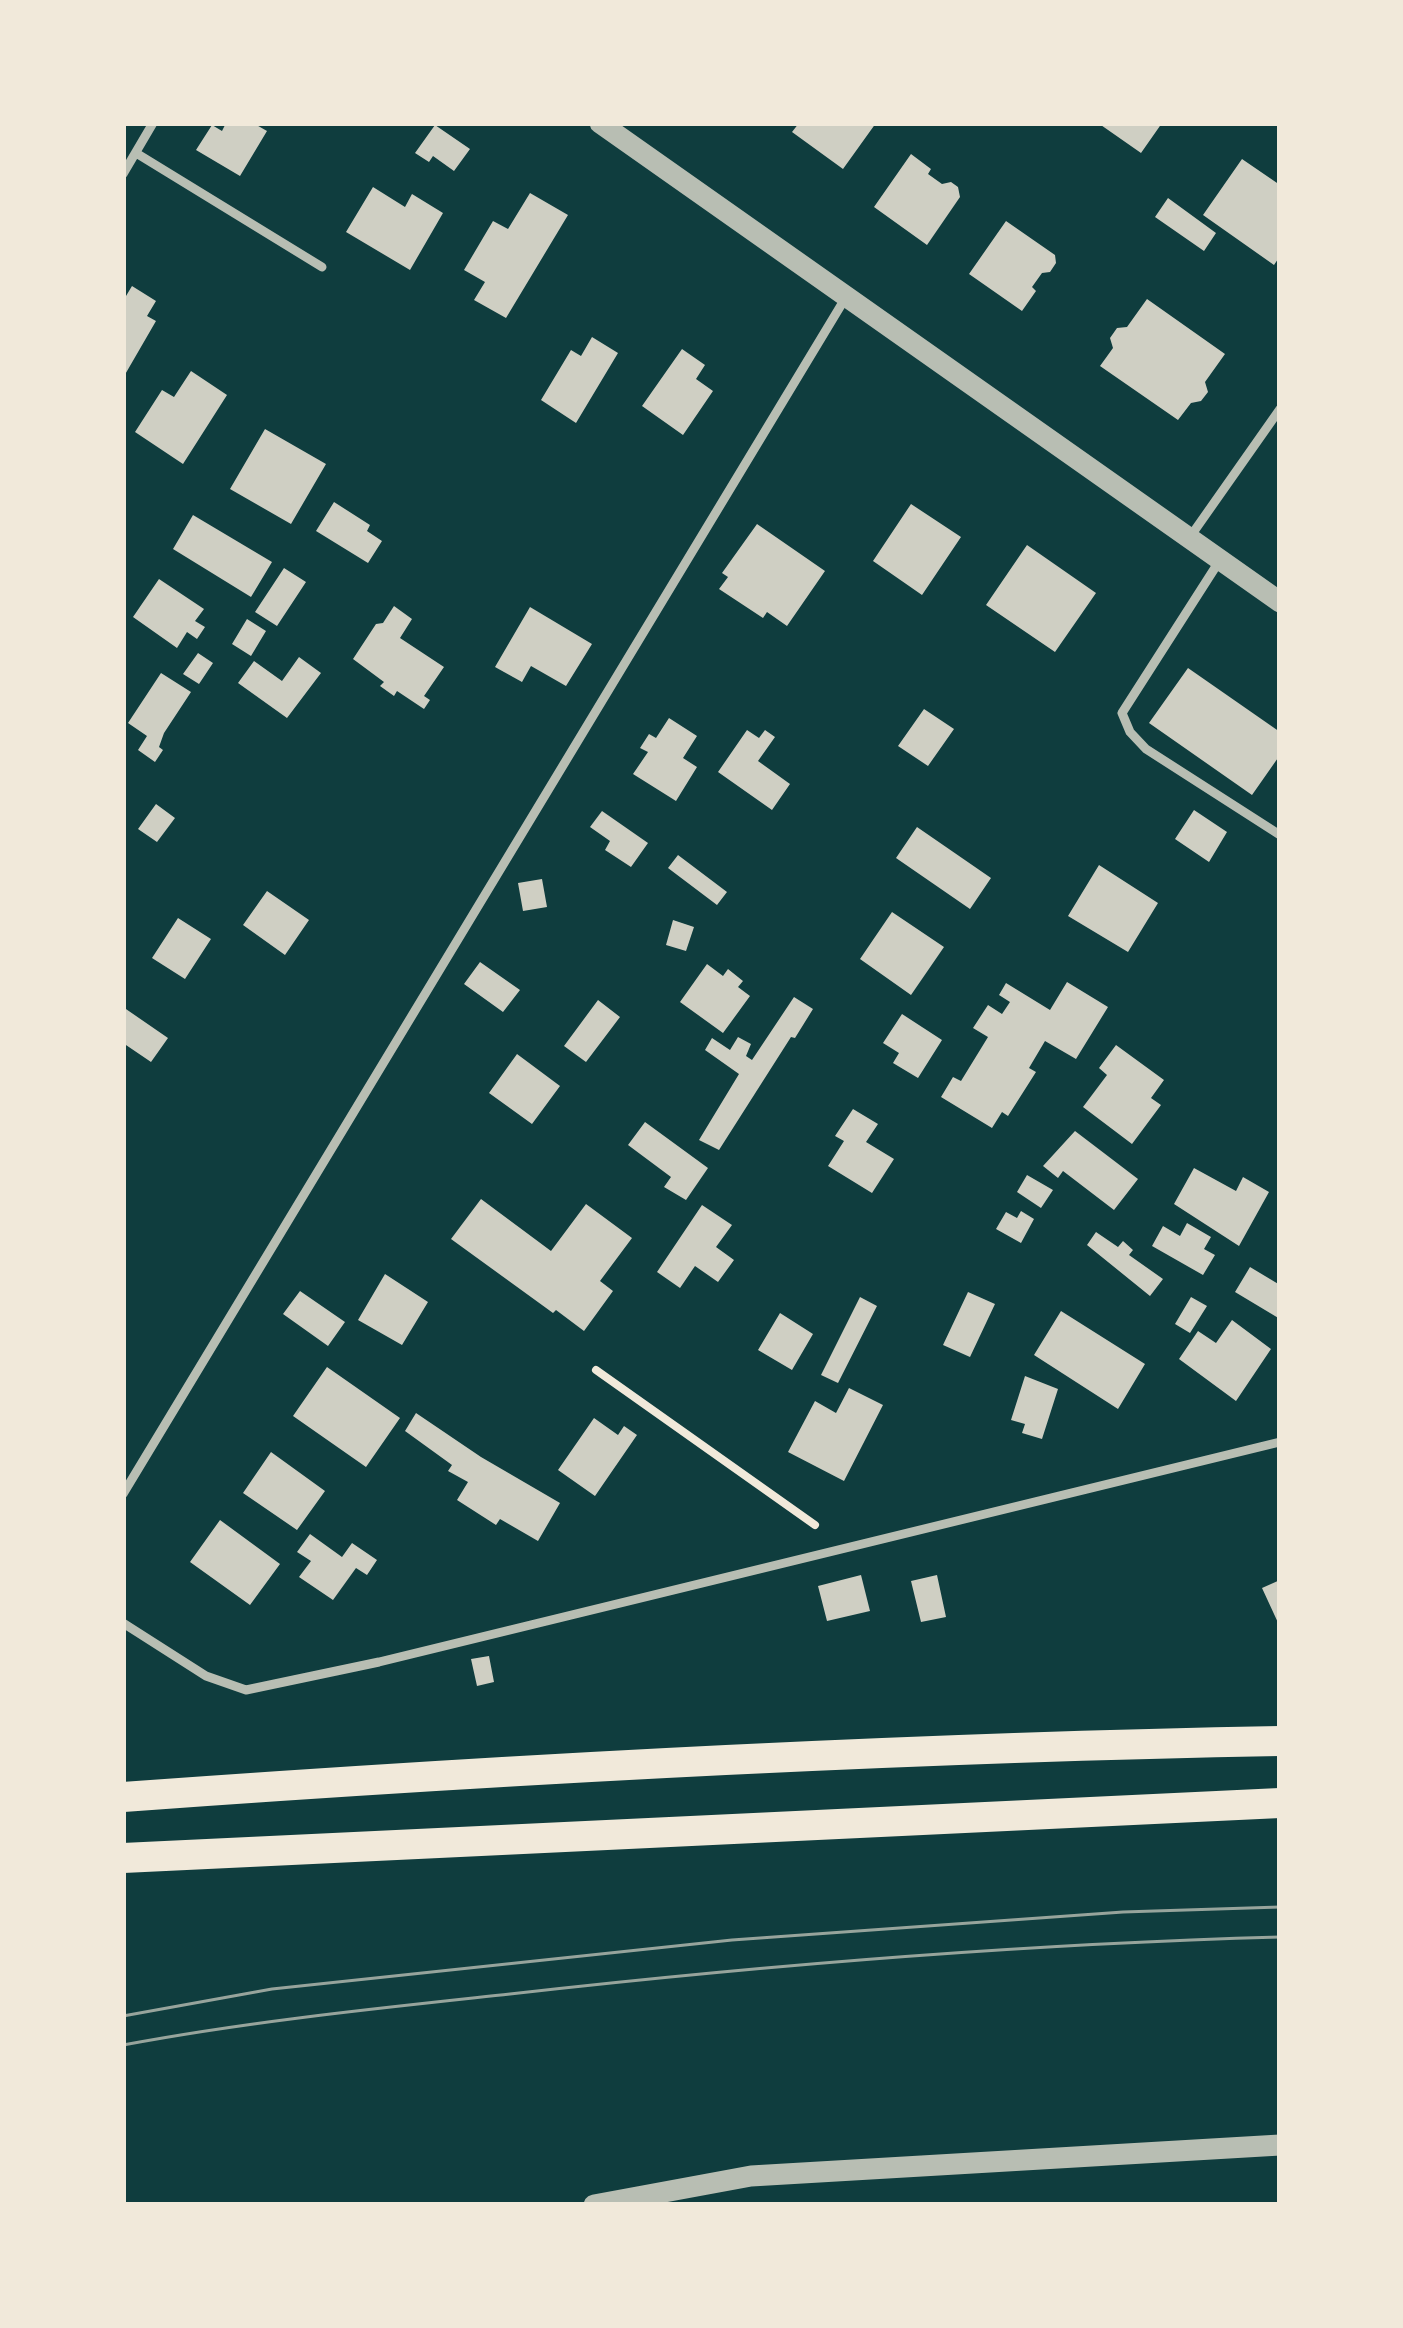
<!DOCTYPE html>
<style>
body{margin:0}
#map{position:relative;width:1403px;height:2328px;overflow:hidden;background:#0f3d3e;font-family:Commissioner,sans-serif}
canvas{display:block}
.frame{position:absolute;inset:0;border:126px solid #f1e9da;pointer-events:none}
</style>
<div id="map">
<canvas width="1403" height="2328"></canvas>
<div class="frame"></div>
</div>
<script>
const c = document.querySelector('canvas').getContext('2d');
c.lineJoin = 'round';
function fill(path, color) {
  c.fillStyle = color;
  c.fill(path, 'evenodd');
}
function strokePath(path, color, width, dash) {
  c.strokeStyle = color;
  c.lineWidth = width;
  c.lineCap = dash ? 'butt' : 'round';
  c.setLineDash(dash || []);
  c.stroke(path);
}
fill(new Path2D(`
 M226,123h27l14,8 -27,45 -44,-26 16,-25 10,6z
 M799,123h77l-33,46 -51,-37z
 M1098,123h64l-21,30z
 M435,125l35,24 -16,22 -21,-15 -4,6 -14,-9z
 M911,154l20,15 -3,5 14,10 9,-2 7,5 2,10 -33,48 -53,-38z
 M1242,159l38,26v71l-6,9 -71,-50z
 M373,187l32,20 7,-13 31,19 -33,57 -64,-38z
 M530,193l38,22 -62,103 -32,-18 11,-18 -21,-12 29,-49 15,8z
 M1168,198l48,35 -12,18 -49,-34z
 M1006,221l49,34 1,8 -6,9 -8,1 -10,14 4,4 -14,20 -53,-37z
 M132,286l24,15 -9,15 9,5 -33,57v-77z
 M1147,299l78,55 -20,28 3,10 -7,9 -10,2 -13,17 -78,-54 13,-18 -3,-10 7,-10 10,-1z
 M592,337l26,16 -42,70 -35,-23 30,-50 10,6z
 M682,349l23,16 -9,14 17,12 -30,44 -41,-29z
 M191,371l36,24 -44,69 -48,-32 27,-42 12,7z
 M265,429l61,35 -35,60 -61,-35z
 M334,502l36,23 -3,6 15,10 -14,22 -52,-32z
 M911,504l50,33 -39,58 -49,-34z
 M193,515l79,47 -21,35 -78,-48z
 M757,524l68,47 -38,55 -20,-14 -4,6 -44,-29 9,-12 -6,-4z
 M1027,545l69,48 -41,59 -69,-47z
 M284,568l22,14 -29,44 -22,-14z
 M159,579l45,30 -9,12 10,6 -8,12 -10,-7 -10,16 -44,-31z
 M394,606l18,13 -12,19 44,29 -20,29 6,4 -6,9 -27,-18 -3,5 -14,-10 4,-4 -31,-23 23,-35 7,-1z
 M530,607l62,37 -26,42 -35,-20 -9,16 -27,-15z
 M247,619l19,12 -15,25 -19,-12z
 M198,653l15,10 -14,21 -16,-10z
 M299,657l22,16 -34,45 -49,-35 16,-22 28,20z
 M1188,668l92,64v23l-28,40 -103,-72z
 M161,673l30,19 -27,41 -5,14 4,3 -8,12 -17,-12 9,-14 -19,-13z
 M924,709l30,20 -26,37 -30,-20z
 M669,718l28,18 -14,22 14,9 -21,34 -43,-27 15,-22 -8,-4 9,-14 7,4z
 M747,730l12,8 6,-8 10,7 -17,24 32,23 -18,26 -54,-38z
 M156,804l19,14 -18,24 -19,-13z
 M1194,810l33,22 -18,30 -34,-23z
 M602,811l46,32 -17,24 -26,-17 5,-9 -20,-14z
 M917,827l74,51 -21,31 -74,-51z
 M678,855l49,37 -10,13 -49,-37z
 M1099,865l59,38 -30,49 -60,-36z
 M542,879l5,28 -24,4 -5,-28z
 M267,891l42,29 -24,35 -42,-30z
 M892,912l52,35 -33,48 -51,-36z
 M178,918l33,21 -26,40 -33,-21z
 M673,920l21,7 -8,24 -20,-6z
 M480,962l40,28 -17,22 -39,-28z
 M707,964l16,12 5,-7 15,12 -5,6 12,9 -27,37 -43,-31z
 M1067,982l41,25 -32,52 -31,-18 -16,27 7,4 -28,44 -6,-4 -10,16 -51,-31 12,-20 8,4 27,-44 -15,-9 15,-23 14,9 8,-12 -11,-7 7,-12 44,27z
 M794,997l19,12 -18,29 -4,-1 -72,113 -20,-10 40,-66 -34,-24 7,-12 18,12 8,-13 13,7 -5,12 6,4z
 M598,1000l22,17 -34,45 -22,-16z
 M123,1007l45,31 -17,24 -28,-19z
 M902,1014l40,26 -24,38 -25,-15 6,-10 -16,-10z
 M1116,1045l48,35 -13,18 10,7 -29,39 -49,-37 24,-32 -8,-7z
 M517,1054l43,32 -28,38 -43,-31z
 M853,1109l25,15 -12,18 28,17 -22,34 -44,-27 16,-25 -9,-5z
 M645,1122l63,46 -22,32 -22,-13 7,-10 -43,-32z
 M1075,1131l63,48 -24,31 -51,-39 -5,7 -15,-12z
 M1194,1168l42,23 7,-14 26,15 -30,54 -65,-42z
 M1027,1175l26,15 -12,18 -24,-16z
 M481,1199l70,52 35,-47 46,34 -32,43 13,10 -29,40 -28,-21 -3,3 -102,-74z
 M702,1205l30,20 -16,22 18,13 -16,22 -23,-16 -15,22 -23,-16z
 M1021,1211l13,8 -13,24 -25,-14 10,-17 11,6z
 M1187,1223l24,14 -7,12 11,6 -12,20 -51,-29 11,-20 17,10z
 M1096,1232l22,15 5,-6 10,9 -4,5 34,24 -13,17 -63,-51z
 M1250,1267l30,18v34l-45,-27z
 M385,1274l43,28 -26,43 -44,-25z
 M300,1291l45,31 -17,24 -45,-32z
 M968,1292l27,12 -25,53 -27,-12z
 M860,1297l17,9 -39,77 -17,-8z
 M1191,1297l16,9 -17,27 -15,-9z
 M1061,1311l84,53 -27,45 -84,-54z
 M780,1313l33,21 -21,36 -34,-20z
 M1232,1320l39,29 -35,52 -57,-42 19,-28 18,12z
 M327,1367l73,51 -34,49 -73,-51z
 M1025,1376l33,13 -16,50 -20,-6 3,-9 -14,-4z
 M849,1388l34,17 -39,76 -56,-29 27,-51 21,12z
 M416,1413l65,44 79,46 -22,38 -38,-22 -4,6 -39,-25 11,-18 -20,-11 4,-6 -47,-34z
 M594,1418l24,17 6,-9 13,9 -42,61 -37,-26z
 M271,1452l54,39 -28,39 -54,-37z
 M220,1520l60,44 -30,41 -60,-43z
 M310,1534l32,23 10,-14 25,17 -10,15 -11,-7 -23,32 -34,-23 12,-16 -14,-9z
 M861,1575l9,36 -43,10 -9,-35z
 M937,1575l9,42 -25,5 -10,-41z
 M1280,1580v47l-18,-39z
 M489,1656l5,26 -17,4 -6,-27z`), '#cfcfc3');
strokePath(new Path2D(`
 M596,1370l219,155`), '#f1e9da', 8);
strokePath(new Path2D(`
 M136,153l186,114
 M123,174l30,-51
 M1190,537l90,-128
 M1220,560l-98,153 8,19 16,17 134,86
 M123,1494l723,-1197
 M123,1623l83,53 40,14 133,-28 901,-220`), '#b8beb3', 9);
strokePath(new Path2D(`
 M600,123l680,479
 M594,2205l157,-29 529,-31`), '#b8beb3', 21);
strokePath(new Path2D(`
 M123,1797c385,-28 771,-49 1157,-56
 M123,1858l1157,-55`), '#f1e9da', 30);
strokePath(new Path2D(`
 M123,2016l149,-27 460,-49 391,-28 157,-5
 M123,2045c128,-24 258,-37 387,-51 256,-29 513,-50 770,-57`), '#97a49c', 3);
</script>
